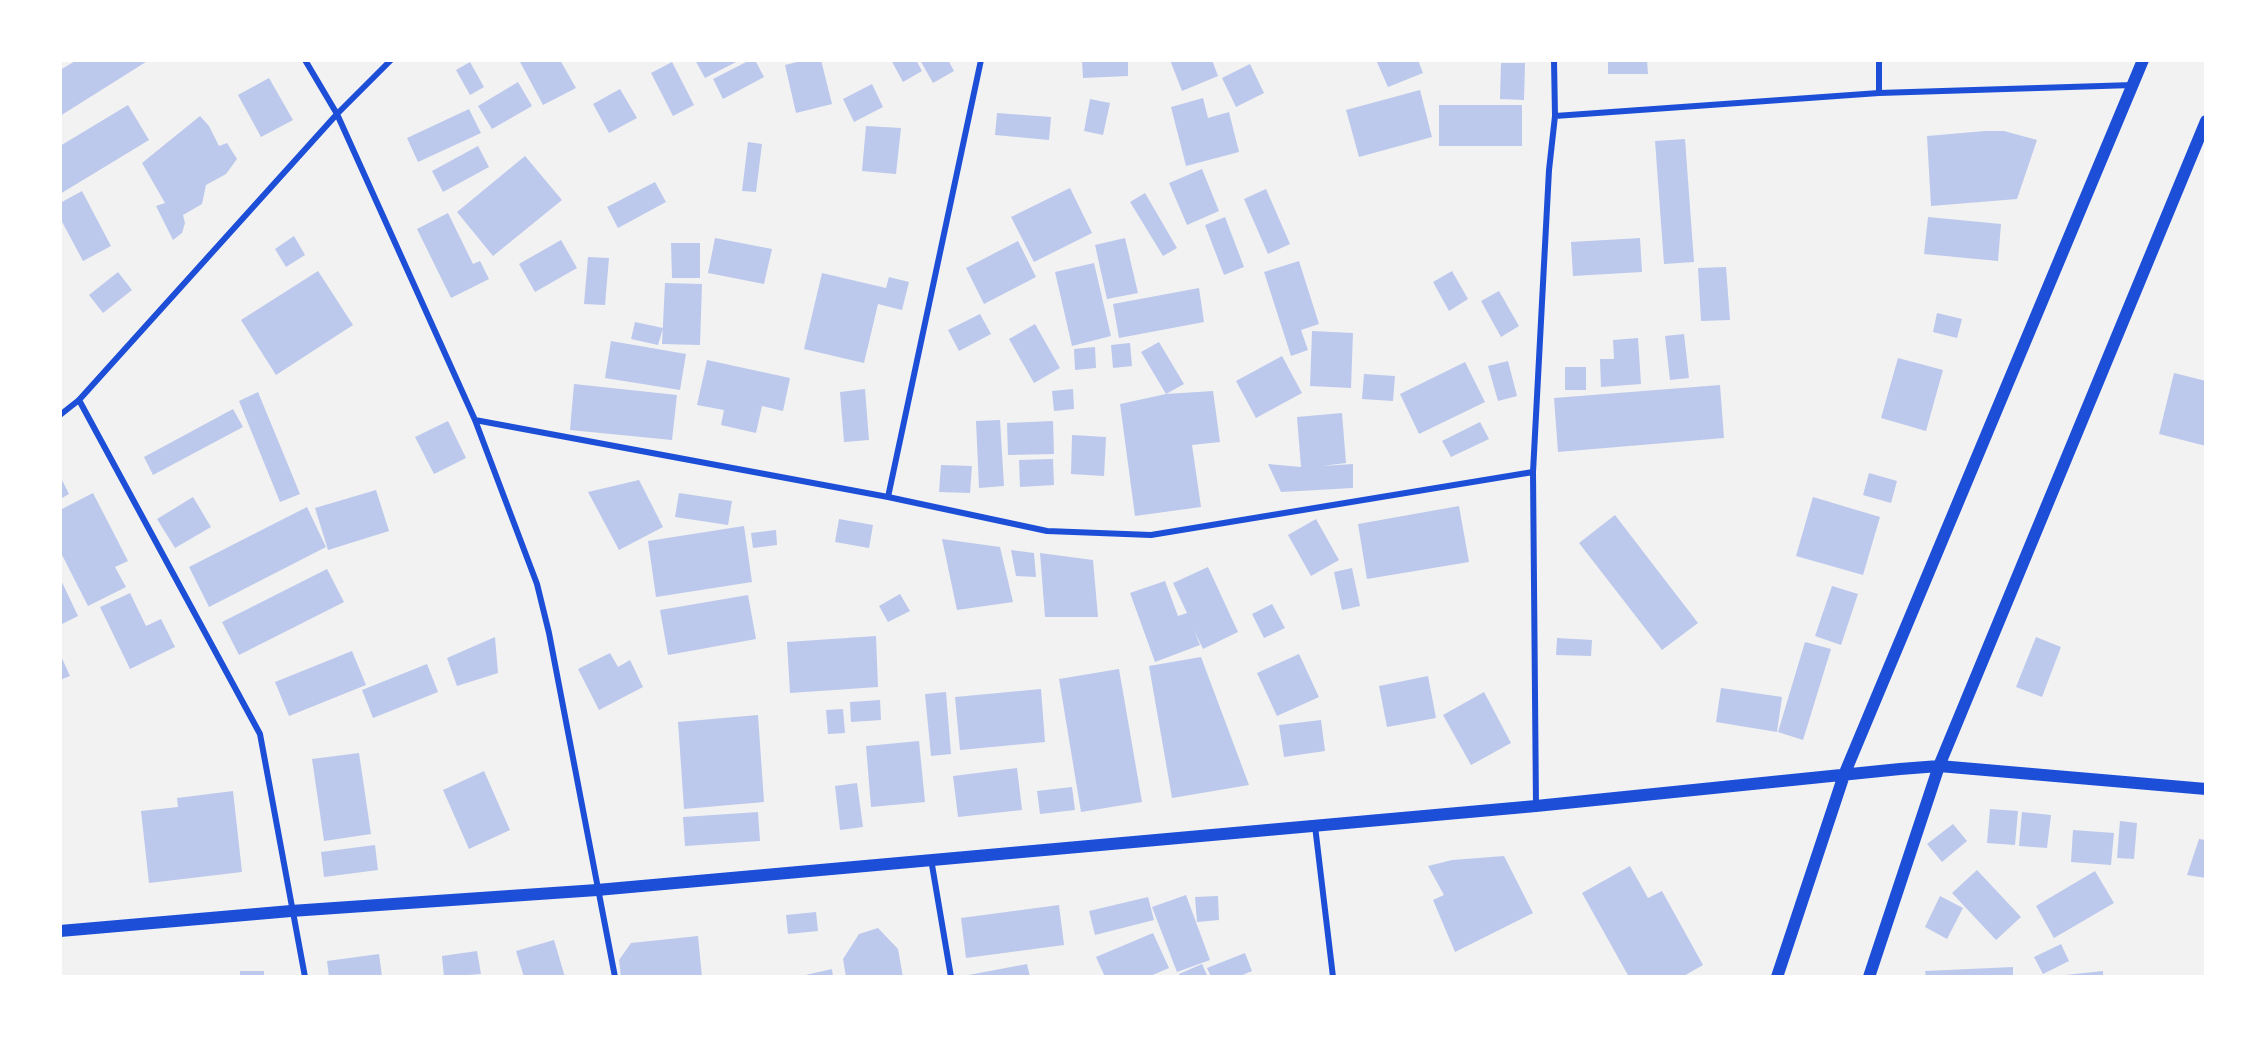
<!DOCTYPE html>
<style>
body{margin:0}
#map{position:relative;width:2266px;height:1037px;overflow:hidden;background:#f2f2f2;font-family:"PT Sans",sans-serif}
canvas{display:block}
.frame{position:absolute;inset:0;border:62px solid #fff;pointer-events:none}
</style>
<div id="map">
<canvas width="2266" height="1037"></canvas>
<div class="frame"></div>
</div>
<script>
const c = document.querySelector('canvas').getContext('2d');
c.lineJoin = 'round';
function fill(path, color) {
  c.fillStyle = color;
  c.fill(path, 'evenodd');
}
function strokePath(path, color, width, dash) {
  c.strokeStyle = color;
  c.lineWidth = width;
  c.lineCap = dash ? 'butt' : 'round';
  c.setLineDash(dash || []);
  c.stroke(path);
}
fill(new Path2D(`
 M77,60h72l-89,56v-46z
 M519,60h41l16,28 -33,17z
 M695,60h45l-35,18z
 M750,60h5l9,17 -41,22 -10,-20z
 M805,60h16l11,44 -36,9 -11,-48z
 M891,60h25l6,11 -19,11z
 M920,60h28l6,11 -21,12z
 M1128,60v16l-45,2 -1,-17z
 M1170,60h42l6,16 -36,15z
 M1376,60h42l5,13 -35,14z
 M1608,60h39l1,14h-40z
 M470,62l14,25 -14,8 -14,-25z
 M672,62l22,43 -21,11 -22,-43z
 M1501,63h24l-1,37 -24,-1z
 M1250,64l14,29 -28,14 -14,-29z
 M269,78l24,42 -32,17 -23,-42z
 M518,82l14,24 -40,23 -14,-23z
 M872,84l11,23 -29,15 -11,-23z
 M620,89l17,29 -28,15 -16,-29z
 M1420,90l12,47 -73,20 -13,-47z
 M1203,98l5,20 21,-6 10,40 -53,14 -15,-59z
 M1090,99l20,4 -7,32 -19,-4z
 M128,105l21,35 -89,54v-48z
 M1439,105h83v41h-83z
 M469,109l12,24 -63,29 -11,-24z
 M997,113l54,4 -2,23 -54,-5z
 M200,116l9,10 10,20 8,-3 10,16 -11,15 -20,11 -4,19 -19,11 2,8 -3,10 -9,7 -17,-34 9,-3 -23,-40z
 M866,126l35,2 -5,46 -34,-3z
 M1985,131h19l33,9 -20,59 -86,7 -4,-70z
 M1685,139l9,123 -30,2 -9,-123z
 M748,142l14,2 -6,48 -14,-1z
 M478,146l11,21 -46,25 -11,-21z
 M525,156l37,44 -69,56 -36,-44z
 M1202,169l17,42 -32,14 -18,-42z
 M655,182l11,20 -48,26 -11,-21z
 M1070,188l22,45 -58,29 -23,-45z
 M1266,189l24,55 -22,10 -24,-55z
 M82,191l29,55 -28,15 -23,-43v-15z
 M1145,193l32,55 -14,8 -33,-54z
 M448,213l25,51 7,-3 9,18 -38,19 -34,-69z
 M1225,217l19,50 -20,8 -19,-50z
 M1928,217l73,7 -3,37 -74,-7z
 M294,236l11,19 -19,12 -11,-18z
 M715,238l57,11 -8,35 -56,-11z
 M1125,238l13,55 -31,6 -12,-54z
 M1640,238l2,34 -69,4 -2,-34z
 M561,240l16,28 -42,24 -16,-28z
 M1018,241l18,36 -52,27 -18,-36z
 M671,243h29v35h-28z
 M588,257l21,1 -4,47 -21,-1z
 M1299,261l20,63 -18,6 7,20 -17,6 -27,-84z
 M1094,263l17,73 -39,10 -17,-74z
 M1726,267l4,53 -29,1 -3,-53z
 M318,271l35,54 -77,50 -35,-55z
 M1452,271l16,28 -19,12 -16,-29z
 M118,272l14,18 -29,23 -14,-18z
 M822,273l64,15 3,-11 20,5 -7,28 -24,-6 -14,59 -60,-14z
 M665,283l37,1 -2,61 -38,-1z
 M1199,288l5,34 -85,16 -6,-34z
 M1499,291l20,35 -18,11 -20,-36z
 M1937,313l25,6 -5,19 -24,-6z
 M980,314l11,20 -32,17 -11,-21z
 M635,322l28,6 -5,17 -27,-6z
 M1035,324l25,44 -26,15 -25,-44z
 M1312,331l41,2 -2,55 -41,-2z
 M1684,334l5,44 -19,2 -5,-44z
 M1638,338l3,46 -40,3 -1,-28h14l-1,-19z
 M611,341l75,13 -6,36 -75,-12z
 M1159,342l25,42 -18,10 -25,-42z
 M1130,343l2,23 -19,2 -2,-23z
 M1095,347l1,21 -21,2 -1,-21z
 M1282,356l20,37 -46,25 -20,-37z
 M1898,358l45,12 -17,61 -45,-13z
 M707,360l83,18 -7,33 -21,-5 -6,27 -35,-8 3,-15 -27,-5z
 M1508,361l9,35 -19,5 -10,-35z
 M1465,362l20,40 -66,32 -19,-40z
 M1565,367h21v23h-21z
 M2174,373l32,8v65l-47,-12z
 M1364,374l31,2 -2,25 -31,-2z
 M574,384l103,11 -5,45 -102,-10z
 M1720,385l4,53 -166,14 -4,-54z
 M865,389l4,51 -25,2 -4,-50z
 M1073,389l1,20 -20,2 -2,-20z
 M1213,391l7,51 -28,3 9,62 -66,9 -15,-112 46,-10z
 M258,392l42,102 -20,8 -41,-101z
 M233,409l10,18 -90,48 -9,-18z
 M1342,413l4,50 -24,3 31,-2v24l-72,4 -13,-28 33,3 -4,-50z
 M1000,420l4,66 -25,2 -3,-67z
 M448,421l18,37 -32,16 -19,-37z
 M1053,421l1,33 -46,1 -1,-32z
 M1480,422l9,17 -38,18 -9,-16z
 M1072,435l34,2 -2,39 -33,-2z
 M1053,459l1,26 -34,2 -1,-27z
 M941,465l31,1 -2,27 -31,-1z
 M1869,473l28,8 -6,22 -28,-8z
 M60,476l9,18 -9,5z
 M639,480l24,47 -44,23 -31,-58z
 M376,490l13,41 -61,19 -13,-42z
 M93,493l35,68 -13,6 11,20 -38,19 -28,-55v-41z
 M679,493l53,8 -4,24 -53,-8z
 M193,497l18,30 -36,21 -18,-29z
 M1813,497l67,20 -17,58 -67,-19z
 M1459,506l10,56 -102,17 -9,-55z
 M307,507l19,40 -117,60 -20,-40z
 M1615,515l83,108 -36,27 -83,-107z
 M839,519l34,6 -4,23 -34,-6z
 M1316,519l23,41 -28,16 -23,-41z
 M744,526l8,56 -96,15 -8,-56z
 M776,530l1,15 -24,3 -2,-15z
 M942,539l58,8 13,55 -56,8z
 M1011,550l23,3 2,24 -20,-1z
 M1040,553l53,7 5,57h-53z
 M1208,567l30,65 -35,17 -9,-19 6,15 -45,17 -25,-69 35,-12 13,35 9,-3 -14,-30z
 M1352,568l8,38 -18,4 -8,-38z
 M327,569l17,33 -105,53 -17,-33z
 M60,578l18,38 -18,9z
 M1832,586l26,8 -17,51 -26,-9z
 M130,593l16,33 15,-7 14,28 -45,22 -30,-62z
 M900,594l10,17 -22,11 -9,-16z
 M748,595l8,44 -88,16 -8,-45z
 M1272,604l13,24 -21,10 -12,-24z
 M876,636l2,51 -88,6 -3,-51z
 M495,637l3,36 -41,13 -10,-28z
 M2036,637l25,10 -19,50 -26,-10z
 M1557,638l35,2 -1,16 -35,-1z
 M1805,642l26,7 -28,91 -25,-8z
 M352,651l14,34 -77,31 -14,-34z
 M610,653l8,14 12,-7 13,27 -44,23 -21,-41z
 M60,654l10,22 -10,4z
 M1299,654l20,43 -42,19 -20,-43z
 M1201,657l48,128 -77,13 -23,-132z
 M427,664l11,28 -65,26 -11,-28z
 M1119,669l23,133 -61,10 -22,-133z
 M1428,676l8,42 -49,9 -8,-41z
 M1721,688l61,9 -5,35 -61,-10z
 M1041,689l4,53 -85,8 -5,-53z
 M946,692l5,62 -20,2 -6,-62z
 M1484,692l27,51 -40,22 -28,-50z
 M880,700l1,20 -30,2 -1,-20z
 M843,709l2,24 -17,1 -2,-24z
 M758,715l6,87 -80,7 -6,-87z
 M1321,720l4,31 -41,6 -5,-32z
 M919,741l6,61 -54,5 -5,-61z
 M359,753l12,81 -47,7 -12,-82z
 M1017,768l5,42 -64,7 -5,-41z
 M484,771l26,59 -41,19 -26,-59z
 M857,783l6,44 -23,3 -5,-44z
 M1072,787l3,23 -35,4 -3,-23z
 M233,791l9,81 -93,11 -8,-72 37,-4 -1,-9z
 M1990,809l28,2 -3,34 -28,-2z
 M758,812l2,29 -75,5 -2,-29z
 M2022,812l29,3 -4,33 -28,-2z
 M2120,821l17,2 -3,36 -17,-1z
 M1953,824l14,17 -25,21 -15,-18z
 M2073,830l41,3 -3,32 -40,-3z
 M2199,839l7,1v38l-19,-3z
 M375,845l3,25 -54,7 -3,-25z
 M1504,856l29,57 -78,39 -22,-52 11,-5 -16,-29 24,-6z
 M1630,866l18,32 14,-7 41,74 -21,12h-53l-47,-84z
 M1977,870l44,47 -25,23 -44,-47z
 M2095,871l19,32 -60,35 -18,-32z
 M1186,895l24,65 -33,12 -25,-65z
 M1218,896l1,24 -22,2 -2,-25z
 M1940,896l23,12 -16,31 -22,-12z
 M1148,897l6,23 -59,15 -6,-24z
 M1059,905l5,40 -98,13 -5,-40z
 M816,912l2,19 -30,3 -2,-19z
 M878,928l20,21 5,28h-57l-3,-18 16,-25z
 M1153,933l16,35 -21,9h-43l-9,-20z
 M698,936l4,41h-81l-2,-17 12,-17z
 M554,940l11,37h-41l-8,-26z
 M2061,944l8,17 -26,13 -9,-17z
 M477,951l4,23 -37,3 -2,-21z
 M1245,953l7,18 -14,6h-27l-4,-9z
 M379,954l3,22 -53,1 -2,-16z
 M1027,964l3,13h-66l-1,-1z
 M1202,964l6,13h-28l-1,-3z
 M2013,967v10h-87l-1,-6z
 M832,969l1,8h-32v-1z
 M240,971h24v6h-24z
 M2103,971v6h-37l-1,-2z`), '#bdc9ec');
strokePath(new Path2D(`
 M305,60l32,54 138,306 62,164 12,49 66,344
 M1879,93v-33
 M1555,116l324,-23 254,-8
 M79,400l181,334 45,243
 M60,415l19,-15 258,-286 54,-54
 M475,420l413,77 159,34 104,4 382,-63
 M888,497l93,-437
 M1536,806l-3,-334 16,-302 6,-54 -1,-56
 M1315,826l18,151
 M931,859l20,118`), '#1d4ed8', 6);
strokePath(new Path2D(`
 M60,931l231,-20 306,-21 939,-84 364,-37 39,-3 267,23
 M1777,977l67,-202 299,-715
 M1869,977l70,-211 267,-645`), '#1d4ed8', 12);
</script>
